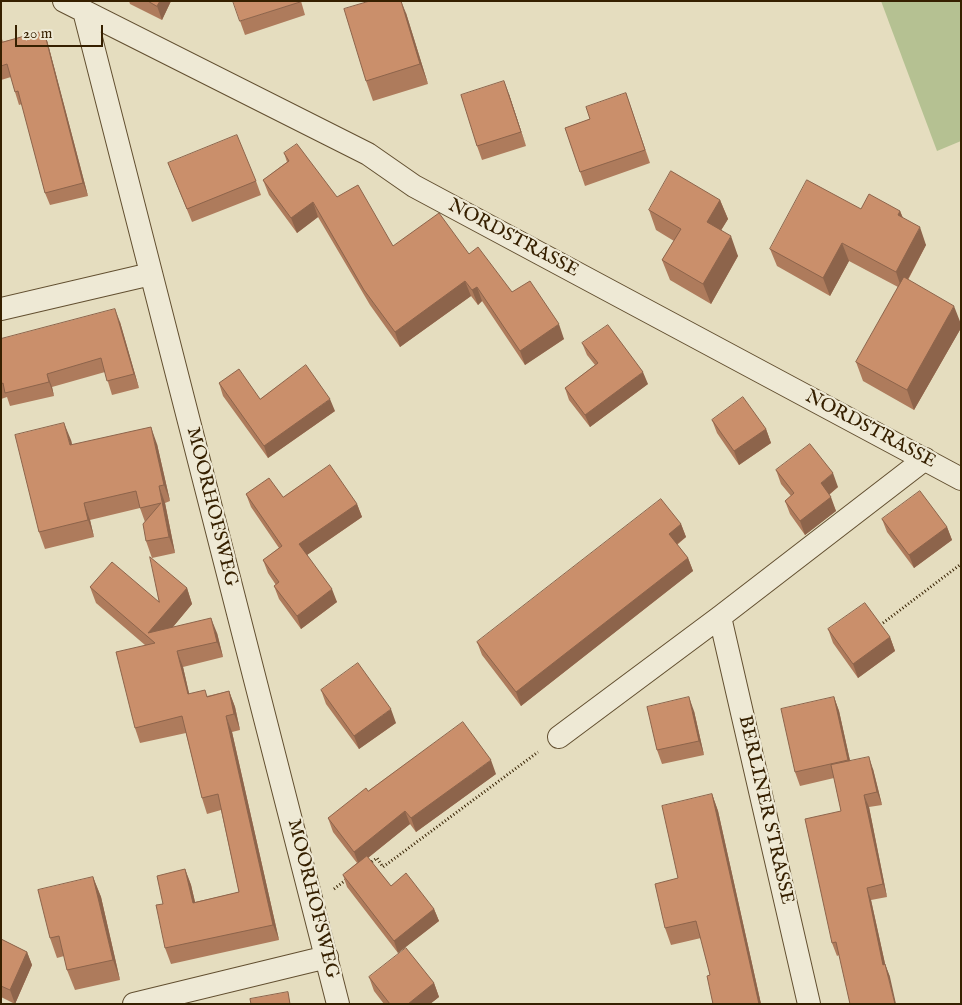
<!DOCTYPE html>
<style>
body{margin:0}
#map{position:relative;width:962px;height:1005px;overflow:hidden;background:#e5ddbf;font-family:"IM FELL English",serif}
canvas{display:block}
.frame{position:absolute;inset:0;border:2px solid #362000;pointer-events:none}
.scale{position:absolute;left:15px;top:25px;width:88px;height:22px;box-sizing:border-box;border:2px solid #362000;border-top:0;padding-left:6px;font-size:15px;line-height:18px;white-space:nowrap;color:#362000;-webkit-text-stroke:4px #eee9d5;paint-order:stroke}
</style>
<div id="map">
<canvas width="962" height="1005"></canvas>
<div class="frame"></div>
<div class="scale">20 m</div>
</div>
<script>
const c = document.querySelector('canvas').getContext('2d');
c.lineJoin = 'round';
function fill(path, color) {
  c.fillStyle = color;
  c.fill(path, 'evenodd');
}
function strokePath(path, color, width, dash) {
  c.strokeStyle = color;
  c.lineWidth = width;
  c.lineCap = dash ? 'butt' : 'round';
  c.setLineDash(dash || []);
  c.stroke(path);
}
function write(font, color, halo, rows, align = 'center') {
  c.font = font + ' "IM FELL English",serif';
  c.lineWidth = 4.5;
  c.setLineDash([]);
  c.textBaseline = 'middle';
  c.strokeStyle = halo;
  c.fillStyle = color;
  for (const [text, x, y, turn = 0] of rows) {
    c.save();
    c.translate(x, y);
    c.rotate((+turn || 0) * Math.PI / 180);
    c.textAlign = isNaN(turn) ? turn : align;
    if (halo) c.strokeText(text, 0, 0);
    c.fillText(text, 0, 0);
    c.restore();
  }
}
fill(new Path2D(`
 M881,1h80v140l-24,10z`), '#b5c192');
const street = new Path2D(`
 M64,1l304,153 46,32 547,293
 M84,11l254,993
 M1,309l150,-35
 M720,617l89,387
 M559,737l161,-120 205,-158
 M134,1004l193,-47`);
strokePath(street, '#624f30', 24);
strokePath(new Path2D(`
 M883,623l78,-59
 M369,864l8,-6 6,9 155,-115
 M334,889l13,-10`), '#362000', 3, [1, 2.5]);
strokePath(street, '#eee9d5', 22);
fill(new Path2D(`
 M129,1h42l-9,19 -32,-16z
 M301,1l4,14 -60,20 -5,-14z
 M406,13l22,71 -55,17 -7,-20z
 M44,31l4,13 40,152 -38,9 -5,-12 -23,-89 -3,1 -4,-13 -4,-15 -10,3v-44l2,6z
 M626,93l24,70 -65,23 -20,-58 25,-9z
 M509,94l17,52 -44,14 -5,-14z
 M284,153l109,93 76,8 95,85 -39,26 -43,-64 -4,4 -7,-9 -71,51 -30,-42 -52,-88 -21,16 -28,-38 -6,-15 24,-18z
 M168,163l88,18 5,14 -69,27z
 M720,200l8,19 -7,11 17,26 -27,48 -41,-24 -8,-20 12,-19 -18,-11 -7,-20z
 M861,209l39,2 3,7 23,27 -18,35 53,44v4l-47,82 -51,-29 -7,-19 42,-75 -49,-26 -19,35 -53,-30 -7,-17z
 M120,322l19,66 -27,7 -7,-23 -53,15 2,9 -44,10 -3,-9 -6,2v-60z
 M582,343l66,41 -58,43 -21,-27 -4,-12 30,-23 -8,-10z
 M219,383l41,16 75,12 -67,47 -45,-62z
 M712,420l54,9 5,14 -32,22 -22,-32z
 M71,440l1,5 85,-1 13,57 -5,2 10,50 -23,5 -6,-17 -1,-19 -5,-14 -50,12 4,17 -49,12 -6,-17z
 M776,470l62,17 -9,8 7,16 -31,24 -15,-21 -5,-13 6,-5 -10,-12z
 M246,494l111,10 5,13 -55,38 30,47 -36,27 -22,-30 -5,-13 2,-1 -8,-12 -5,-13 16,-12 -28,-41z
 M882,519l65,8 5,13 -38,28 -27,-36z
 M681,524l5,13 -9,8 11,13 5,13 -172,135 -39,-51 -5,-13z
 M90,587l69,15 28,-14 5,16 -19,23 44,6 6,24 -40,10 6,27 18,2 22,-5 6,16 5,23 -8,2 47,208 -108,24 -6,-16 -2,-44 22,-35 6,16 4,17 44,-10 -18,-82 -14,4 -5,-16 -16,-65 -46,10 -5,-15 10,-83 -49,-42z
 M828,629l62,8 5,14 -37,27 -25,-35z
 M321,690l75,33 -37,26 -33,-45z
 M834,697l5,14 11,50 23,8 9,36 -13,2 18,90 -16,3 14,64 5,13 -51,-22 -2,1 -5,-13 9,-132 -7,-33 -34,8 -5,-14z
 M694,711l10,44 -42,9 -5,-14z
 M496,774l-80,58 -6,-8 -42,34 23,28 43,23 5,12 -41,32 -51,-66 -4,-12 14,-12 -24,-31 -5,-14 40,-27z
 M712,794l6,17 43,193h-48l-3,-29 -9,-37 -30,7 -6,-17 13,-50z
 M93,877l8,20 19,83 -45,10 -8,-20 -3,-14 -7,2 -7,-20z
 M1,939l26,13 5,13 -17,39 -14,-7z
 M369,977l65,6 5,14 -9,7h-46l-10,-13z`), '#ae7b5c');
fill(new Path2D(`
 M160,1h11l-9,19 -5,-14z
 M401,1l5,12 22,71 -8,-20z
 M44,31l4,13 40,152 -5,-13z
 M504,81l5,13 17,52 -5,-14z
 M720,200l8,19 -14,23 -7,-20z
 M313,202l5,15 -21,16 -6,-15z
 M900,211l7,17 -9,-13z
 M920,227l6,18 -24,45 -6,-18z
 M731,236l7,20 -27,48 -8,-20z
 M842,243l7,18 -19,35 -7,-18z
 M465,281l6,15 -71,51 -5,-15z
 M477,287l5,14 -4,4 -6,-15z
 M954,306l7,18v4l-47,82 -7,-20z
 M115,309l5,13 19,66 -5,-14z
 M559,324l5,15 -39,26 -5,-14z
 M643,372l5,12 -58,43 -5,-12z
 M47,374l5,13 2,9 -5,-14z
 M330,399l5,12 -67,47 -4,-12z
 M64,423l7,17 5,22 -6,-17z
 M151,427l6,17 13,57 -6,-16z
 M766,429l5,14 -32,22 -5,-14z
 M833,473l5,14 -12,10 -5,-14z
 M159,486l6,17 10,50 -6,-16z
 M831,497l5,14 -31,24 -5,-14z
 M84,503l6,17 4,17 -6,-17z
 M357,504l5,13 -58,40 -5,-13z
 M681,524l5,13 -13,10 -4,-13z
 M947,527l5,13 -38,28 -5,-13z
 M688,558l5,13 -172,135 -5,-14z
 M187,588l5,16 -35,42 -2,-3 -7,-10z
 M332,589l5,13 -36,27 -4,-13z
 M211,618l6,15 6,24 -6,-15z
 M890,637l5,14 -37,27 -5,-14z
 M177,651l6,16 10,43 -5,-16z
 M229,691l6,16 5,23 -6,-16z
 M689,697l5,14 10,44 -5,-14z
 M834,697l5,14 14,63 -5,-14z
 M391,709l5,14 -37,26 -5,-13z
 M226,716l6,16 47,208 -6,-15z
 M869,757l4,12 9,36 -5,-13z
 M491,760l5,14 -80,58 -5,-14z
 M712,794l6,17 43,193h-2z
 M864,795l5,12 18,90 -4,-13z
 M405,811l5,13 -51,41 -5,-13z
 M185,869l6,16 8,34 -6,-16z
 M93,877l8,20 19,83 -7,-20z
 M867,888l4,12 17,77 -5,-12z
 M434,909l5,12 -41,32 -4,-12z
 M27,952l5,13 -17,39 -5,-14z
 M885,964l5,13 6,27h-1z
 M434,983l5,14 -9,7h-22z`), '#8d644b');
const building = new Path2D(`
 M148,1h12l-3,5z
 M233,1h67v1l-60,19z
 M370,1h31l19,63 -54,17 -22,-72z
 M44,31l39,152 -38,10 -27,-102 -3,1 -8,-28 -6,2v-25l1,1z
 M504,81l17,51 -44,14 -16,-51z
 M626,93l19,57 -65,22 -15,-44 25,-9 -4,-12z
 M237,135l19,46 -69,28 -19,-46z
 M297,144l40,53 21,-12 35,61 46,-33 30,41 9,-7 34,45 18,-11 29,43 -39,27 -43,-64 -5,3 -7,-9 -70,51 -31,-42 -51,-88 -22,16 -28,-38 26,-19 -5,-8z
 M671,171l49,29 -13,22 24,14 -28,48 -41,-24 19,-31 -32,-19z
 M807,180l54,29 8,-15 31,17 -2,4 22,12 -24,45 -54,-29 -19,35 -53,-29z
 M904,277l50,29 -47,84 -51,-28z
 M115,309l19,65 -27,7 -6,-23 -54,16 2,8 -44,11 -2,-10 -2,1v-45z
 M608,325l35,47 -58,43 -20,-27 33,-25 -16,-20z
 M306,365l24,34 -66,47 -45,-63 20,-14 21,30z
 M743,397l23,32 -32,22 -22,-31z
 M64,423l6,22 81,-18 13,58 -5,1 10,51 -23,4 -3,-17 18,-21 -21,5 -4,-17 -52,12 4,17 -49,12 -24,-97z
 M810,444l23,29 -12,10 10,14 -31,24 -15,-20 9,-8 -18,-23z
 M330,465l27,39 -58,40 33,45 -35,27 -23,-30 5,-4 -16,-22 19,-14 -36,-52 23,-16 14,19z
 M920,491l27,36 -38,28 -27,-36z
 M661,499l20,25 -12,10 19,24 -172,134 -39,-50z
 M150,557l37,31 -39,45 63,-15 6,24 -40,9 11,43 17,-4 2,7 22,-6 5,23 -8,2 47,209 -108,23 -9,-43 7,-1 -6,-28 28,-7 8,34 46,-11 -21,-98 -16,4 -20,-82 -47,12 -19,-76 39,-9 -65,-56 22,-25 47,40z
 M865,603l25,34 -37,27 -25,-35z
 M358,663l33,46 -37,27 -33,-46z
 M689,697l10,44 -42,9 -10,-43z
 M834,697l14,63 -53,12 -14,-63z
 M463,722l28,38 -80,58 -6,-7 -51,41 -26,-34 38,-30 2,3z
 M869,757l8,35 -13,3 19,89 -16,4 16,77 2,-1 10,40h-45l-14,-62 -4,1 -27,-124 36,-8 -10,-46z
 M712,794l47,210h-46l-6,-28 3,-1 -14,-54 -31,7 -10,-44 23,-6 -16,-72z
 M367,856l24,30 15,-13 28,36 -40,32 -51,-66z
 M93,877l20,83 -46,10 -8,-34 -9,2 -12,-48z
 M1,939l26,13 -17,38 -9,-4z
 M406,948l28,35 -26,21h-18l-21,-27z
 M288,992l2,12h-39l-1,-5z`);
fill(building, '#ca8f6b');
strokePath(building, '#8d644b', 1);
write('19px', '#362000', '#eee9d5', [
 ["NORDSTRASSE",513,239,28],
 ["NORDSTRASSE",870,430,28],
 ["MOORHOFSWEG",211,507,76],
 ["BERLINER STRASSE",765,810,77],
 ["MOORHOFSWEG",312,899,76]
]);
</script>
